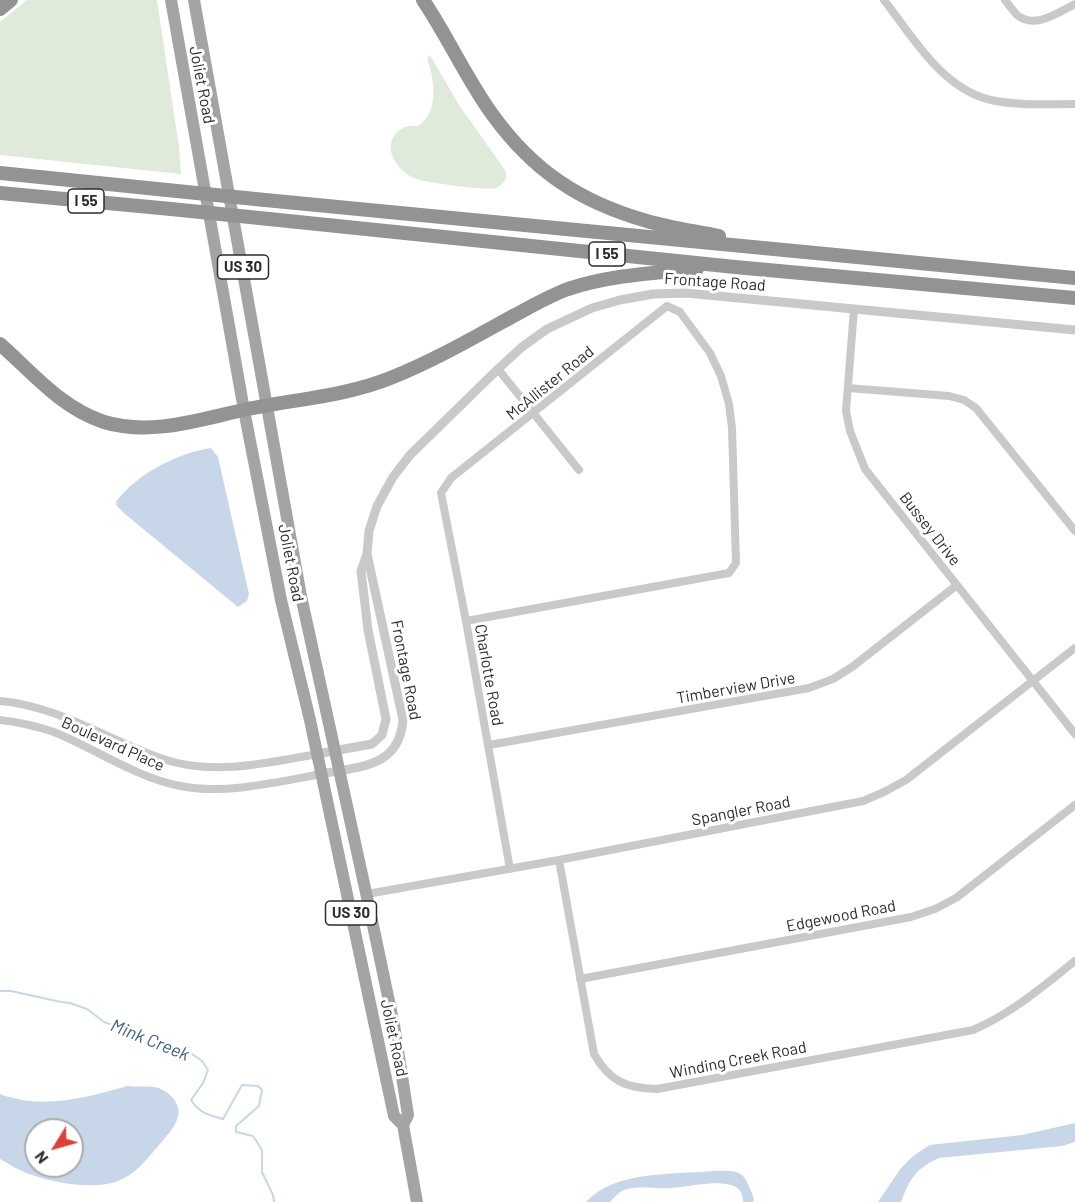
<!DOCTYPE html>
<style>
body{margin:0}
#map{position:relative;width:1075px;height:1202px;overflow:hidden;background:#fff;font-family:Barlow,sans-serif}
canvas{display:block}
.north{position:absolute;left:24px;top:1118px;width:60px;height:60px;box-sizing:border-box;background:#fff;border:2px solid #ababab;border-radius:50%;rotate:233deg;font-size:16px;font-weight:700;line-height:24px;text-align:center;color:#2c2c2c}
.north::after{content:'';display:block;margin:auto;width:21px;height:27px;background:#dd4134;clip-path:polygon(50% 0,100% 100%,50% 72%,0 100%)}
</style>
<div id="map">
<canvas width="1075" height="1202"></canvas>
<div class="north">N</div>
</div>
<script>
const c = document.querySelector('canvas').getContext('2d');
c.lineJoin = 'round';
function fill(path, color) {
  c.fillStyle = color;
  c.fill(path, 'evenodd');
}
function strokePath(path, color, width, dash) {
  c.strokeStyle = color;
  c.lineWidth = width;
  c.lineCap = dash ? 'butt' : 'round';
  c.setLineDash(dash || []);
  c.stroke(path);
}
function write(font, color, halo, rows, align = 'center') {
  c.font = font + ' Barlow,sans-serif';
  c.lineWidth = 6;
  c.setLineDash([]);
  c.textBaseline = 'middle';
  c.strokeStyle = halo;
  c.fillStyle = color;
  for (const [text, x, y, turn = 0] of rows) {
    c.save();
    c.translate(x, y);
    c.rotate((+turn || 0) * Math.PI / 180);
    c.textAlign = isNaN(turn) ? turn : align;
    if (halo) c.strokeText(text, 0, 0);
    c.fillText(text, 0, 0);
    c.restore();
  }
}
fill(new Path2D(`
 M27,0h130l22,147 2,27 -181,-19v-133z
 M430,55l29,50 46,65c3,8 -1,15 -9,18 -12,3 -66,-5 -79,-9 -16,-5 -34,-26 -23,-43 6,-9 13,-11 24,-10 21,-13 17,-46 9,-67z`), '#e0eada');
fill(new Path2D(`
 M211,448l7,9 31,137 -2,7 -9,6 -113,-93 -8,-8 -1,-4c19,-27 61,-49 95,-54z
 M127,1086c8,1 18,0 27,1 6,1 12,4 16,8 19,18 2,35 -11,50 -11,13 -24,30 -41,36 -25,10 -70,1 -94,-9 -8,-3 -16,-9 -24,-13v-65c42,16 85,4 127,-8zM36,1130h36v36h-36z
 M1075,1123v19l-13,4 -123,12c-23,10 -30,22 -38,44h-23l23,-34 12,-12 17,-11 92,-10z
 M713,1171c29,-1 31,0 41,28l-1,3h-10c0,-8 -3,-15 -12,-17 -19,-5 -41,2 -61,3 -15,1 -31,-3 -46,2 -5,2 -10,8 -14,12h-24c29,-32 86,-27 127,-31z`), '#c7d7e9');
strokePath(new Path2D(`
 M0,991h11l50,11 9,1 17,6 17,13 50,18 18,10 20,4 10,7 6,9 -5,13 -12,17c8,13 18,15 32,19l19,-34 16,1 4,4 -3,16 -23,20v6l17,4 9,14v22l11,23 1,7`), '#c7d7e9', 2);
strokePath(new Path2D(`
 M884,0c29,37 58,89 107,100 28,6 56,4 84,4
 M1005,0c4,5 8,11 12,15 18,15 42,-3 58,-11
 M854,309l-8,102 4,20 15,38 210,265
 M498,369l81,101
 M848,388l101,8 15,4 12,8 99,123
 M466,621l263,-48 7,-10 -4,-135 -3,-24 -8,-28 -11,-23 -30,-41 -13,-6 -216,172 -10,15 25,128 44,248
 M0,701c59,5 109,40 163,58 50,17 104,4 154,-5
 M0,720c18,2 36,6 54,12 42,17 81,45 126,54 44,9 98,-4 141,-12
 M489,745l320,-57 24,-9 19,-12 105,-82
 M559,860l35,194c16,28 32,34 63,35l316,-59c38,-16 69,-43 102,-69
 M367,894l192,-34 304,-59 21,-9 22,-12 169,-132
 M580,979l331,-62 24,-8 21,-11 119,-93`), '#c9c9c9', 8);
strokePath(new Path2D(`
 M317,754l55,-10 10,-9 4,-16 -18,-89 -7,-59 6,-17 2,-23 8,-25 16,-29 17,-22 88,-86 24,-22 25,-18 45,-21 28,-8 33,-6 33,-1 389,37
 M321,774c39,-8 78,-6 82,-54l-36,-166`), '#c9c9c9', 9);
strokePath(new Path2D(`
 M171,0l73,410 37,190 29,120 84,396 9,9 14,77
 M194,0l107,596 69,315 24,114 14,90 -5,10`), '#a4a4a4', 12);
strokePath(new Path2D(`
 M423,0c25,37 43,78 69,114 41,57 88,88 155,107 23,7 48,10 72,15
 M0,9l11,-9
 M0,173l167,17
 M0,193l171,16
 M265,200l810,78
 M269,219l466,48 340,31
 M0,344c33,29 61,64 104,78 46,14 94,-2 139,-12 51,-11 101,-13 150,-33 42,-17 82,-40 122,-62 17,-9 34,-19 53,-26 42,-14 86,-16 129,-20`), '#939393', 14);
strokePath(new Path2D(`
 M167,190l98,10
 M171,209l98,10`), '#939393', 14);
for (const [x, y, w] of [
 [86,201,36],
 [607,254,36],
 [243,267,51],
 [351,913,51]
]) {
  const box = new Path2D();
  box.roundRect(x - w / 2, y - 12, w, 24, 4.5);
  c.fillStyle = '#fff';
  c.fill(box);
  strokePath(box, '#2c2c2c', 1.5);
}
write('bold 15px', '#2c2c2c', null, [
 ["I 55",86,201],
 ["I 55",607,254],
 ["US 30",243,267],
 ["US 30",351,913]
]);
write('16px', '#2c2c2c', '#fff', [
 ["Joliet Road",202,85,79],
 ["Frontage Road",715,282,4],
 ["McAllister Road",550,383,-39],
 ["Bussey Drive",930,529,52],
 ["Joliet Road",291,563,79],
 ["Frontage Road",406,670,79],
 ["Charlotte Road",489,675,80],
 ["Timberview Drive",736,688,-10],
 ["Boulevard Place",113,744,24],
 ["Spangler Road",741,811,-11],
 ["Edgewood Road",841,916,-11],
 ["Joliet Road",394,1038,78],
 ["Winding Creek Road",738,1060,-11]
]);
write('italic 18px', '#3e628a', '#fff', [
 ["Mink Creek",150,1040,22]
]);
</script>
